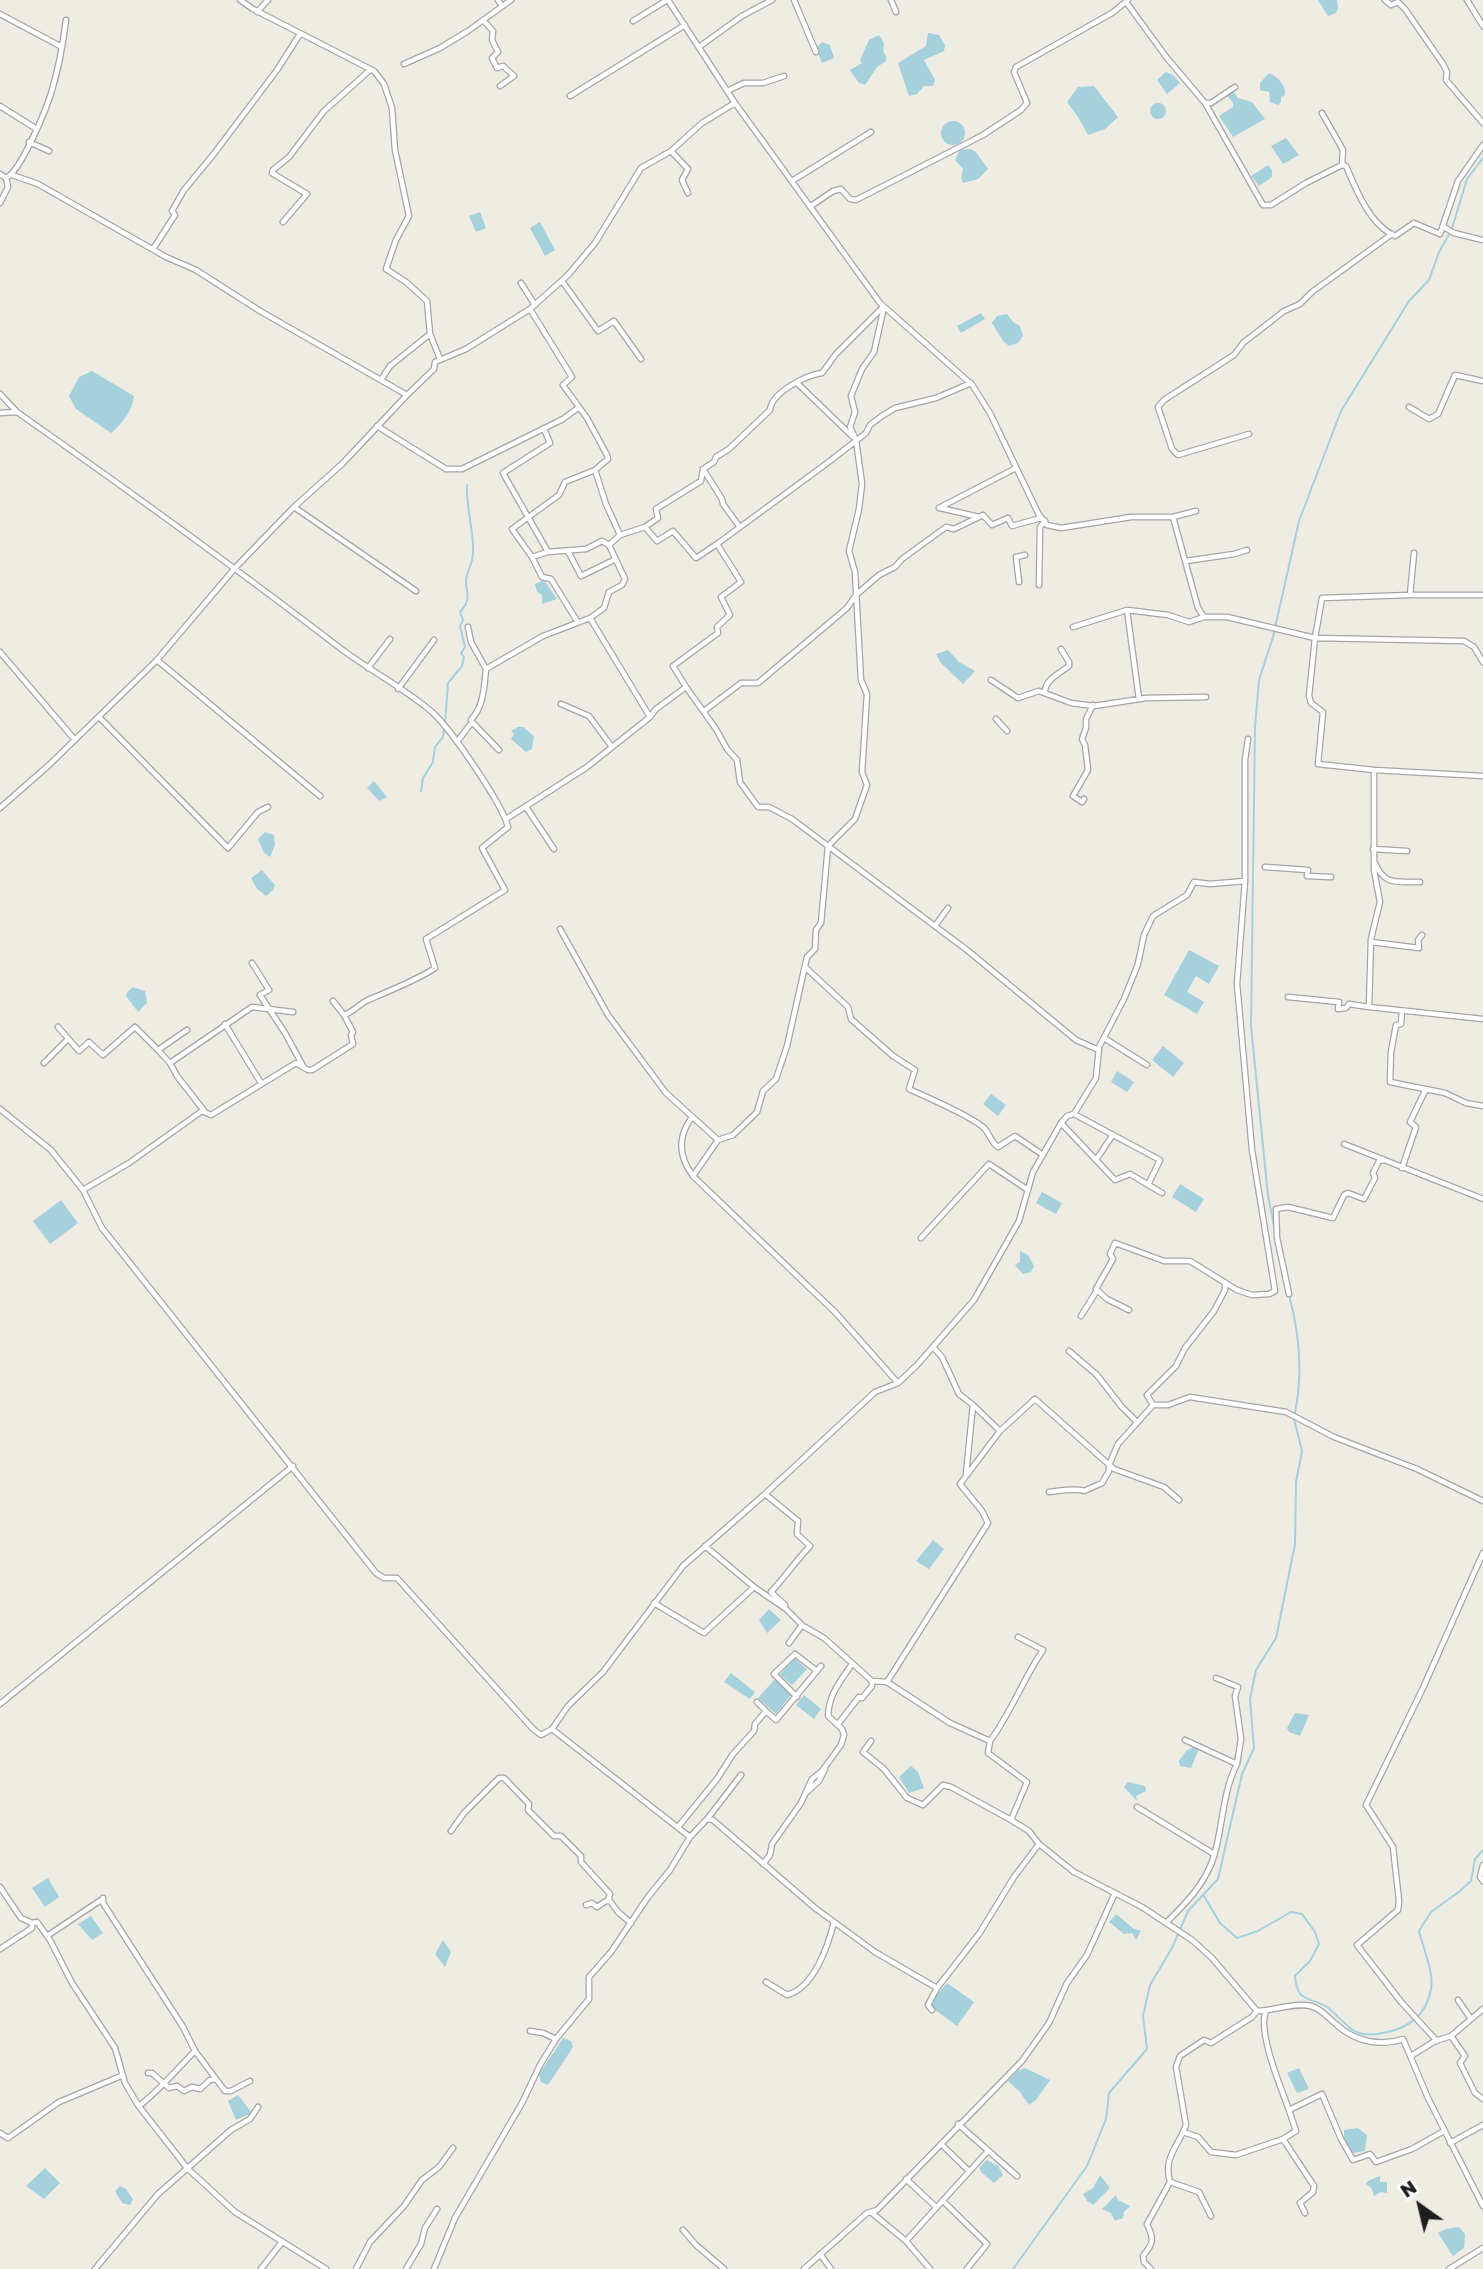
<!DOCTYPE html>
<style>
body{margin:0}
#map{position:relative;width:1483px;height:2269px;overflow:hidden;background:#efece4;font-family:"Golos Text",sans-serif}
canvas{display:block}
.north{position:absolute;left:1385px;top:2171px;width:70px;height:70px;-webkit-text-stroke:5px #fff;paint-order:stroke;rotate:326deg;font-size:19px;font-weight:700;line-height:28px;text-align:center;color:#1e1e1e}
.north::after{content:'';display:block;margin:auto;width:24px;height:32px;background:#1e1e1e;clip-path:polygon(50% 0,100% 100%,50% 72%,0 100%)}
</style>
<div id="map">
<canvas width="1483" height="2269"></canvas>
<div class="north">N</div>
</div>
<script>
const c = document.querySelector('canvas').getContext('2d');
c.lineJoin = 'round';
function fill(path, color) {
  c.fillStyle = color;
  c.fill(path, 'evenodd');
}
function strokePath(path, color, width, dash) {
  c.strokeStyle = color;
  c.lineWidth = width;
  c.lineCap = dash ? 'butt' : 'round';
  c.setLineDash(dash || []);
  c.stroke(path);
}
fill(new Path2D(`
 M1318,0h19l1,8 -2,5 -8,3z
 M928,33l11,2 6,10 -1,6 -20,9 11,20 -2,6h-9l-7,8 -8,2 -11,-33 28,-17z
 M879,35l5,8 -1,8 3,5v5l-9,6 -12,18 -6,-2 -9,-13 12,-7 -2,-3 9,-20z
 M822,42l8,3 4,13 -12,5 -6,-15z
 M1166,72l7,3 7,8 -13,11 -10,-14z
 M1269,73c9,4 17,12 16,22l-4,2v5l-3,3 -8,-3 -1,-10 -9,-2v-7z
 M1094,86l24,31 -13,12 -17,6 -10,-18 -11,-15 11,-15z
 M1233,91l5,7 14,4 13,17 -32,18 -14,-21 14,-9v-4l-6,-8z
 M1150 111a8 8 0 1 1 16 0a8 8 0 1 1-16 0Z
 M941 133a12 12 0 1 1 24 0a12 12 0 1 1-24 0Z
 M1286,138l13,17 -16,9 -12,-18z
 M970,149l6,3 12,17 -10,10 -15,4 -2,-5 2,-9 -8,-9 5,-10z
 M1268,165l4,5v7l-13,9 -8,-10z
 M480,212l6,16 -10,4 -7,-16z
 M540,222l15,28 -10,6 -15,-28z
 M981,313l4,6 -24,14 -4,-7z
 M1007,314l6,8 7,4 3,10 -5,7 -9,3 -6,-5 -11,-18 5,-7z
 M92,371l42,25c-2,15 -11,27 -23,37l-35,-24 -7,-13 10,-19z
 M544,580l13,19 -15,5v-9l-5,-3 -2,-8z
 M948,650l11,12 16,9 -12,13 -22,-21 -5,-9z
 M518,727h5l11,9 -2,13 -6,3 -15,-13 3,-5 -3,-3z
 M374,781l13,16 -8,4 -12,-13z
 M265,832l9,3 1,10 -5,12 -6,-4 -6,-14z
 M262,870l13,15 -2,5 -7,6 -9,-7 -6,-11z
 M1189,950l30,16 -10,18 -13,-8 -9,16 17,10 -7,12 -33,-19z
 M133,987l12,4 2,12 -9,9 -12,-16 2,-5z
 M1163,1046l21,17 -11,14 -21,-17z
 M1117,1071l17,11 -7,10 -16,-10z
 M991,1094l15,11 -8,11 -15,-12z
 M1180,1184l24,15 -8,13 -24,-15z
 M1042,1192l20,11 -6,11 -20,-11z
 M61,1200l17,23 -28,21 -17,-23z
 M1020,1251l8,4 6,11 -3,6 -8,2 -8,-9 5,-3z
 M933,1540l11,9 -15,20 -13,-8z
 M769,1609l12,11 -14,13 -8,-13z
 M794,1658l13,11 -15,16 -12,-10z
 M731,1673l24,19 -5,7 -26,-17z
 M776,1678l15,17 -15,19 -18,-16z
 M804,1695l17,14 -7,10 -18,-14z
 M1295,1713l14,2 -9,21 -11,-4 -2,-4z
 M1193,1747l6,2 -8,19 -11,-2 -1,-5 7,-10z
 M911,1766l7,6 6,16 -15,5 -10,-16z
 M1128,1782l17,4 1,5 -10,5 1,5 -13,-14z
 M48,1878l11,19 -14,10 -13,-19z
 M1116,1914l18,15 7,2 -5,9 -4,-7 -8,1 -15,-12z
 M91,1916l12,17 -11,7 -14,-16z
 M443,1940l8,12 -6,15 -10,-13z
 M947,1983l27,19 -17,24 -26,-19v-5z
 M563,2038l8,3 2,6 -25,38 -7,-3 -2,-8z
 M1025,2068l25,12 -14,20 -7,5 -9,-13 -12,-11 9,-10z
 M1299,2068l10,21 -12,4 -10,-20z
 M238,2095l14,18 -16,7 -8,-19z
 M1358,2128l9,7 -2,16 -12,2 -9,-13v-10z
 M987,2160l11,6 5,9 -9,8 -12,-10 -3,-5z
 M45,2168l15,15 -16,16 -18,-13z
 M1100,2175l10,13 -17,17 -6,-4 -4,-7 10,-6z
 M1380,2176v6h7v11l-6,-1 -7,4 -2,-7 -6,-5 2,-3z
 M120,2186l6,3 7,10 -3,6 -8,-2 -7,-12z
 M1116,2195l2,5 12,6 -6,6 -1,6 -8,3 -4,-8 -9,-4z
 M1459,2227l6,7 -1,14 -11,8 -15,-23 8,-4z`), '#a5d1dd');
strokePath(new Path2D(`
 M1452,228l15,-49 16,-21
 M445,723l3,-40 14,-17 2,-9 -3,-4 4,-6 -5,-21 3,-6 -3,-8c12,-13 6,-18 6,-32 1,-9 7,-17 7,-27 1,-23 -7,-44 -6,-68
 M421,791l2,-13 10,-16 2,-15 8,-10 1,-9
 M1275,1231l-7,-35 -17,-170 4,-299 4,-47 14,-43 26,-116 42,-110 68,-110 20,-21 10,-28 11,-19
 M1289,1295c11,40 14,78 6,118
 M1204,1896l16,27 17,15 21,-7 33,-19 11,2 13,18 4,12 -9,17 -15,15c2,27 14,20 32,31 10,7 18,19 29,25 8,3 19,3 27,1 25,-5 43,-16 48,-44 3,-19 -8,-40 -12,-58l12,-19 29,-21 11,-10 4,-22 8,-9
 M1013,2269l74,-103 19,-47 3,-26 38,-44 -4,-33 7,-31 22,-37 16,-37 30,-32 24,-105 12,-26 -4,-49 6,-29 20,-32 19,-94 1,-62 6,-31 -8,-32`), '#a5d1dd', 2);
const street = new Path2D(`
 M240,0l13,9 121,62 10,13 8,24 3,42 14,66 -13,24 -10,29 20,13 21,19 3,33 10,25
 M498,0l4,6
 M668,0l67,103 145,200 90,80
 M794,0l22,52
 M891,0l5,12
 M1385,0l6,5 7,-3 7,7 38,55 4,8 -1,8 37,43
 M1467,0l16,26
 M1126,2l41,56 38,45h6l24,-16
 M257,12l11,-12
 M0,14l62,33
 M483,20l10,11 -1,9 6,12 -6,6 5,10 6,-2 11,10 -14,10
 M633,21l34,-21
 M699,47l43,-31 30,-16
 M404,64l36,-16 28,-17 43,-31
 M727,91l17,-8h19l21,-7
 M570,96l115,-71
 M1205,103l58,102h8l35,-22 36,-18
 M0,106l35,22
 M1322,113l21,37 -1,15 4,1c10,24 24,59 49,70l19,-13 26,11 18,-53 25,-36
 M29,142l20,9
 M671,151l17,18 -6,11 6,13
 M0,174l6,4 2,9 -8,16
 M6,178c15,-7 41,-70 46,-88 7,-23 11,-46 14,-70
 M792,181l79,-49
 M811,206l22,-15 8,-2 9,10 6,1 127,-65 38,-25 6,-7 -13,-31 2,-5 96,-54 16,-13
 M283,222l24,-28 -35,-21 1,-3 16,-13 35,-46 46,-41
 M1444,227l10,6 29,7
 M153,249l22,-34 -3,-4 12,-21 29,-35 64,-85 23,-36
 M562,281l36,50 16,-10 27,38
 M521,283l14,22
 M530,309l38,-34 27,-32 46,-75 30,-17 31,-28 33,-20
 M381,380l9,-14 40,-32
 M797,383l56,54
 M0,394l16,17
 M407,395l27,-26 1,-7 31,-13 64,-40 42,68 -9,8 24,33 20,37 1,4 -13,11 11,34 14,31 -11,10 16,34 -3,6 -13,7 -5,16 -14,10 60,99
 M1409,407l20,12 9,-5 17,-39 28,6
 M0,413l17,-1c111,78 219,156 327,239 29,21 61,38 88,61 18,16 70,91 76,115l-26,21 23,42 -79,49 9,29c-16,11 -48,24 -67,32 -9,4 -16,13 -24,15
 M377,426l69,43h16l101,-50 15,-11
 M544,429l6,14 -47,30 45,79
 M1249,434l-71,21 -6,-6 -14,-42 6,-7 70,-45 9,-12 41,-32 16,-7 12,-12 80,-58
 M703,469l19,30 1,5 16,22
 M595,470l-30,12 -6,13 -47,34 20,28 16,-5 38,-3 16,-8 7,4
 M294,507l122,84
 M939,508l77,-40
 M940,508l39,9
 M1173,517l23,-6
 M645,527l12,14 16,-10 23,27 21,-14
 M620,535l25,-8 13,-9 -2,-9 45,-28 2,-12 11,-7 2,-5 13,-8 41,-39c1,-17 36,-35 52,-37l14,-19 47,-47
 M568,551l13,25 33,-16
 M532,557l10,20 9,2 26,42
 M1186,561l48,-7 13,-4
 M1019,582l-3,-25 9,-2
 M1039,585l1,-58 5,-6
 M1410,595h73
 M1127,610l12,89
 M468,627l3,15 15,27
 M1073,627l54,-17 41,5 21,7 15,-5h23l88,21 7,-40 88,-3 4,-42
 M0,652l75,88
 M157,660l163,136
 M1483,662l-9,-15 -10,-6 -149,-3 -6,58 2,7 12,9 -5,52 56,6v100l6,32 -9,37 -2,68 114,12
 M368,668l22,-29
 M991,680l27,18 21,-7 32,12 23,3 52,-8 60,-1
 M686,687l-13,-21 45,-33 -1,-6 13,-12 -9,-18 20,-15 -24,-38 109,-80 40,-31 4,-8 12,-9 13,-8 41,-10 35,-15 19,30 49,102 8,10 14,3 70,-11h42l25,91 6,9
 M398,689l36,-49
 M1045,693c-1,-13 14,-19 24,-27v-4l-8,-13
 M561,704l28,12 23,31
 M704,711l37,-28h17l89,-75 9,-13 23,-20 16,-8 7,-8 44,-32 8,2 29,-14 9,10 16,-7 4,8 29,-8
 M99,717l129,131 30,-36 10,-5
 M996,719l11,12
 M472,722l-1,-2c13,-14 13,-33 15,-51l57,-33 47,-18
 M457,742l15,-20 27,28
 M1374,770l109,6
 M1084,799l-2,3 -9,-6 15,-26 -3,-25 -3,-6 4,-11v-9l7,-14
 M526,807l28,42
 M0,808l49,-43 108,-105 78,-92 59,-61 48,-43 65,-69 -147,-84 -64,-41 -30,-13 -128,-73 -26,-9
 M506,819l81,-52 63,-50 6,-8 30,-22 30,42 11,20 10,11 3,22 18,25h11l23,12 175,131 109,90 23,10
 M1373,849l34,2
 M1375,863c10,24 23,18 45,19
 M1265,867l43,3 -1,6 24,1
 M1245,881v-121l3,-21
 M935,926l13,-18
 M560,929l48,86 58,78 52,47 -25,36
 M1371,942l48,6 -1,-8 4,-5
 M252,963l17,27 -9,5 25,38 18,33
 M805,967l43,40 3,12 42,37 22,14 -6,19c15,7 67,29 76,40 5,6 6,13 13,18l17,-11 28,19
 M1288,997l51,5 -1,7 8,-1 3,-4 20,3
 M1402,1011l-1,13 -5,1 -5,27 -1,30 55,11 21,10 17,3
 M225,1024l36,59
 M58,1027l21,24 10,-9 14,13 32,-28 23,23
 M1104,1038l43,27
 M44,1063l24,-24
 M170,1063l-12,-13 29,-20
 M0,1109l51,41 32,40 19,38 274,345 8,5h13l136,151 8,6 11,-6 16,-23 35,-34 80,-106 82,-72 110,-102 23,-9 19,-18 57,-65 45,-79 14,-49 28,-49 54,57 15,-6 32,19
 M205,1112l-28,-36 -7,-13 82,-56 41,5
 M1074,1114l86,46 -12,25
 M692,1117c-14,19 -14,39 1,59l142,136 63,71
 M1061,1123l6,-7 7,-2 22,-36 3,-31 25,-48 14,-35 6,-29 9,-19 34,-21 7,-13 16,2 35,-3 -8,103 15,166 23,141 -6,3 -17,1 -15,-5 -47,-29h-26l-49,-18 -5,11 3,5 -17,30 11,10 22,11
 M718,1140l15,-5 24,-23 6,-21 13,-12 11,-33 20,-89 8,-8 1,-19 5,-7 7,-77 27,-27 12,-34 -5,-13 5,-78 -6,-14 -6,-108 -6,-21 10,-42 3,-25 -6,-44 -6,-13 5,-15 -4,-16 11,-27 12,-17 10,-45
 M1344,1144l139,55
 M1096,1160l16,-24
 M1402,1168l14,-41 -6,-5 15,-31
 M83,1190l46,-27 73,-52 9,4 85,-52 12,7h4l41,-26 -2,-9 2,-3 -9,-17 -11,-14
 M921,1238l68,-74 39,26
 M1289,1294l-12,-56 -1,-29 12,-2 45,11 11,-23 4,-2 16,6 11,-21 -2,-5 6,-12 6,-1
 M1081,1316l15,-24
 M933,1347l9,10 17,37 14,11 -7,69
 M1069,1351l28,24 24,31 16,16
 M1153,1405h15l22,-8 96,15 48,25 83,32 66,32
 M1000,1431l35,-32 79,70 50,18 15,13
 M1049,1492c10,-1 27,-4 35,-1l18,-8 7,-12v-6l9,-21 35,-39 -6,-10 29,-29 9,-18 29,-37 11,-21v-7
 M765,1494l33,27 -1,13 13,12c-15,16 -25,31 -39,46l14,13
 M705,1546l49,41 32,22 17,17 21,12 48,43 15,1 63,41 40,18 -2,12 39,29 -16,38 18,11 10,13 35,28 68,35 50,33 20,18 45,53c17,0 37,-9 54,-5 11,3 17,12 26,19 17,16 43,22 66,14l25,59 55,108
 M654,1603l50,30 50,-46
 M789,1643l13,-18
 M1216,1678l22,9 -3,9 6,43 -4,25
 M887,1682l101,-159 -6,-12 -22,-27 40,-53 -27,-26
 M797,1697l-23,-23 21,-20 22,17
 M0,1704l293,-238
 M766,1711l10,9 45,-54
 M838,1724l21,-27 3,1 10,-12v-5
 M871,1741l-8,11 21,17 23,29 16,7 20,-20 8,2 60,33
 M990,1741c21,-28 33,-62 53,-91l-25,-13
 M807,1792l12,-11 6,-12
 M1137,1807l77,47
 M708,1818l33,-43
 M678,1827l39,-48 16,-25 21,-23 1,-7 11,-13 -9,-9
 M451,1831l13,-18 35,-35h5l25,26 -1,6 26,26h7l20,20v6l29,32 -2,7
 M690,1837l17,-18 6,1 102,88 60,44 62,36 42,-54 35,-57 25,-33
 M763,1864l7,-9 2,-11 29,-41 11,-24 10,-8 19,-26 3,-10 -2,-6 -14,-13c1,-22 12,-34 24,-52
 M1483,1865l-3,12 3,4
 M0,1887l21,31 11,5v5l-32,21
 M103,1898v5l80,124 12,24 30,40h6l19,-10
 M586,1905l6,-2 5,4 9,-6h4l8,11 13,11
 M32,1923l5,-1 13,18 22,43 43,65 10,35 13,22 49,63 48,44 91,57
 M1166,1923c21,-21 41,-41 49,-70 8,-30 8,-62 22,-89l-52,-24
 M47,1936l54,-36 2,3
 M766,1982l21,13c27,-7 41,-49 47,-73
 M1458,2000l13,19
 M932,2010l-4,-5 9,-17
 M1266,2011c-9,21 15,76 23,99
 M530,2031l13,2 13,6
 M1451,2036l14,20 -5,7 15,30 8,6
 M1437,2041l-35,-38 -45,-58 41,-35 1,-9 -6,-54 -27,-42 57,-117 60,-135
 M1411,2056l24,-15 16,-5 32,-27
 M148,2073h4l17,15 8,-2 7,5 8,-4 8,2 10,-9 6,-1
 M139,2106c21,-16 37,-36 56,-55
 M958,2124l59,52
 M1183,2132l15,5 13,15 25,3 47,-16 13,-8 -7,-21 33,-16 19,45 12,21 17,-6 6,8 36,-13 32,-18
 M0,2133l8,5 51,-36 62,-26
 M1283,2139l31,47 -1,6 -13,11 5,10
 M1450,2143l33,-18
 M941,2144l28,27
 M906,2179l30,28
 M943,2201l44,43 -20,25
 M872,2213l34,28 24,28
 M1211,2216l-12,-24 -29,-10c-7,-25 8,-35 16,-57l-10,-58 4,-11 24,-16 7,3 41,-26 5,-6
 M683,2230l13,15 28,24
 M906,2241l81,-89
 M820,2254l11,15
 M95,2269l63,-75 73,-64 19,-11 8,-12
 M261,2269l21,-27
 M356,2269l14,-27 34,-36 18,-26 17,-13 14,-19
 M406,2269l15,-25 4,-16 12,-19
 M434,2269l21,-51 67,-115 18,-38 16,-26 33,-40v-22l22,-25 37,-55 22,-27 20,-33 -138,-108
 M804,2269l63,-56 10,-3 145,-149 27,-38 18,-40 20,-28 28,-62
 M1151,2269l-7,-7 -1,-6c11,-13 11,-17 4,-32l23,-42
 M1449,2269l34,-21`);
strokePath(street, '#a5a5a5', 7);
strokePath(street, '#fff', 4.5);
</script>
